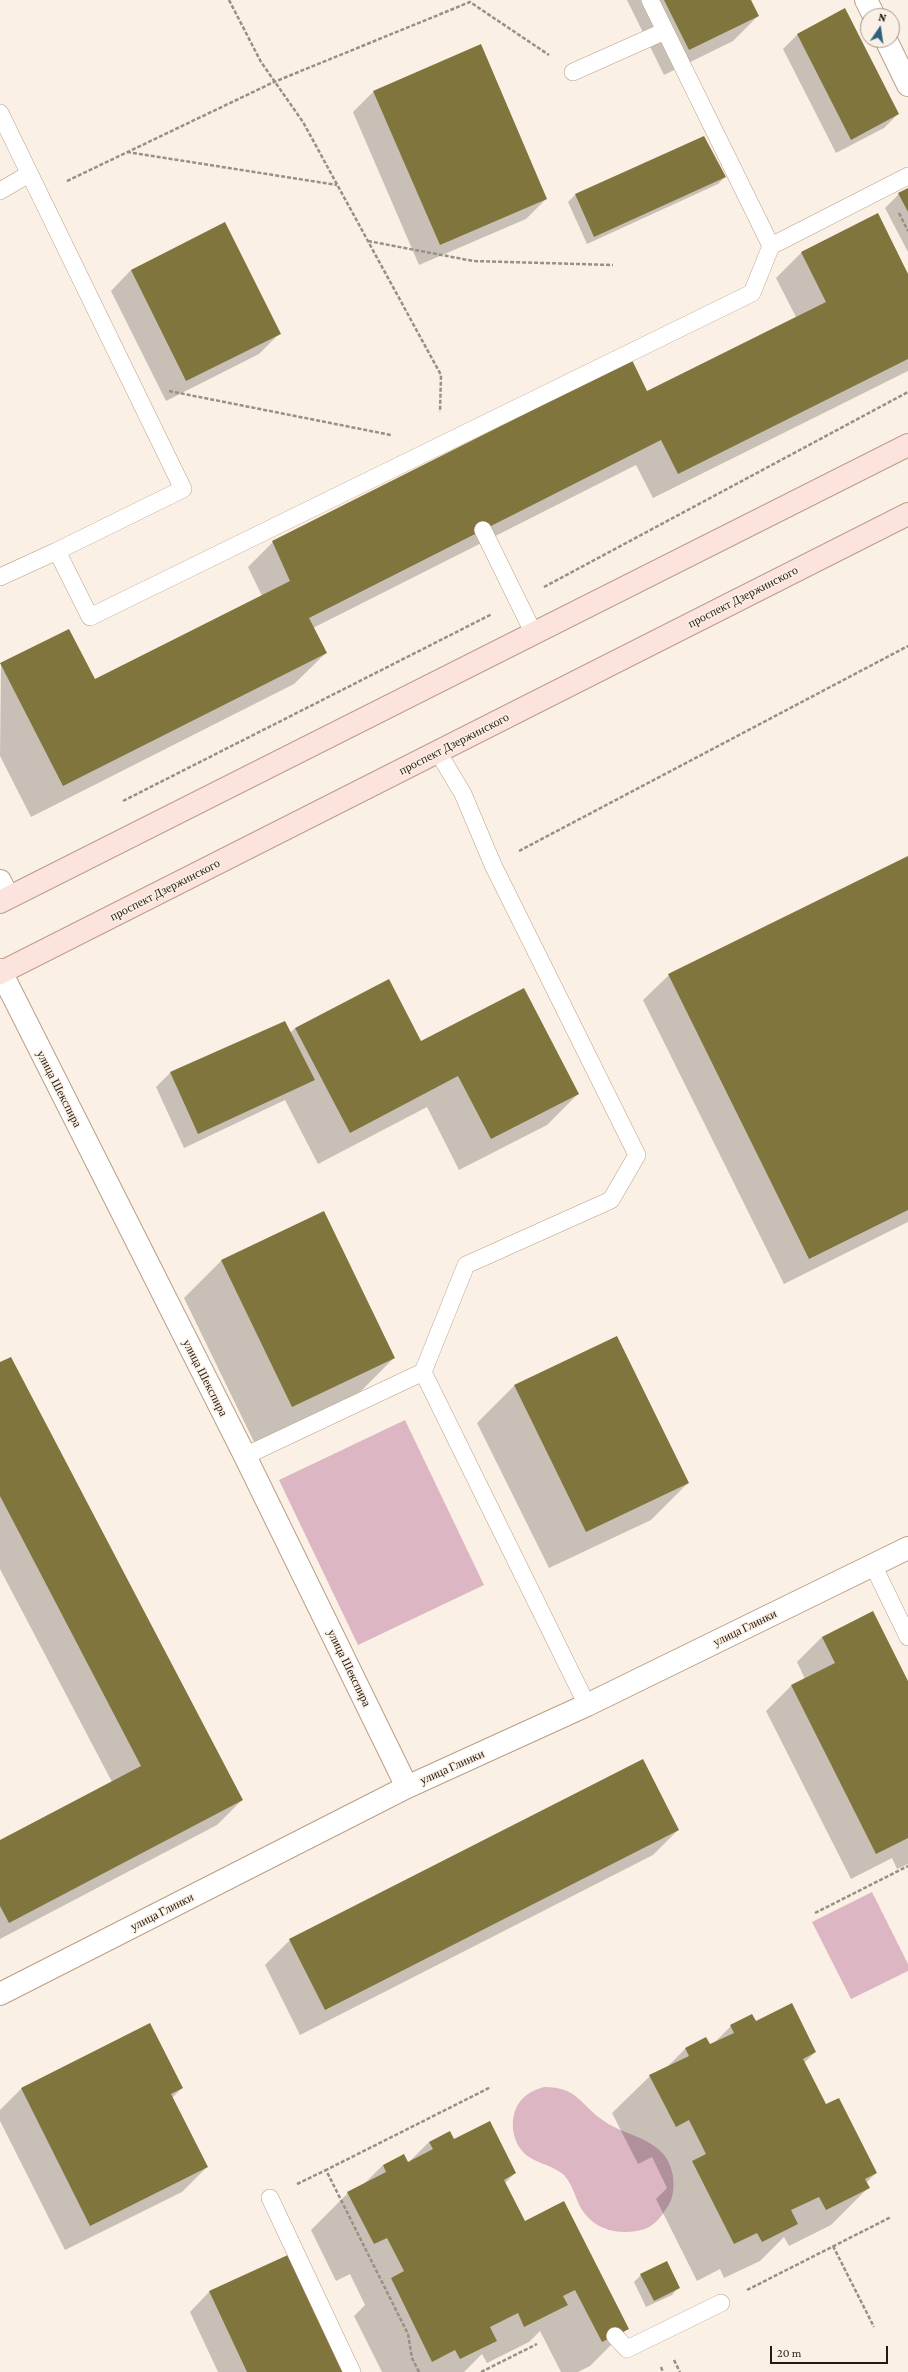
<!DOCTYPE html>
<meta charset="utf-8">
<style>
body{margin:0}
#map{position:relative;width:908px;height:2372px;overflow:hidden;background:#fbf0e5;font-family:"Crimson Pro",serif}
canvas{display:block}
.north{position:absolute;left:860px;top:8px;width:40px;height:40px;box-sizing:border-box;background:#fbf0e5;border:1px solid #a59a90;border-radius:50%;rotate:13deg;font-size:11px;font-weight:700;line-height:16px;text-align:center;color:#241a11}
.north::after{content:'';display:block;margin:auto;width:14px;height:18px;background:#2d627d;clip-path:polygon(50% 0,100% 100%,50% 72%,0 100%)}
.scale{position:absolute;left:770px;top:2346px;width:118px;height:18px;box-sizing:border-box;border:2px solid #241a11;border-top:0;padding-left:5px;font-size:12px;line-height:14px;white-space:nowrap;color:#241a11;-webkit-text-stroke:3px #fbf0e5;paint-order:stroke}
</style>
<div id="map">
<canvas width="908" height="2372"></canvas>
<div class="north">N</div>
<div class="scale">20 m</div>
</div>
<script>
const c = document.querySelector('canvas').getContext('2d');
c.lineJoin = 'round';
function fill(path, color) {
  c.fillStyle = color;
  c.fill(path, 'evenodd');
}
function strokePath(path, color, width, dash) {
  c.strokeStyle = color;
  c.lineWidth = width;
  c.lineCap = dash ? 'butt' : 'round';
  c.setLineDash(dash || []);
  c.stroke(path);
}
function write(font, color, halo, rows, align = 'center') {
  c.font = font + ' "Crimson Pro",serif';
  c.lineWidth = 3;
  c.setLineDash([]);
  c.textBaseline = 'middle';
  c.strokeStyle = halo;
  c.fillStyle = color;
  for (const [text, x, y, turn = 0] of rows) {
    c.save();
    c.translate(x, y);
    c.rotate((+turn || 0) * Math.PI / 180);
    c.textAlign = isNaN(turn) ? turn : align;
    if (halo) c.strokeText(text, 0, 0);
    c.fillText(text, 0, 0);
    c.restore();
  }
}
fill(new Path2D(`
 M405,1420l79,165 -126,60 -79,-165z
 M872,1892l36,72v7l-57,28 -39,-77z
 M544,2087c34,0 35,17 60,34 26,18 63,17 69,55 1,10 1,21 -5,30 -5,8 -12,19 -23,23 -20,6 -45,4 -60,-15 -10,-12 -10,-27 -21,-39 -10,-9 -24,-11 -35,-18 -17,-11 -21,-38 -10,-54 6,-9 15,-13 25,-16z`), '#dcb6c2');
fill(new Path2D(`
 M627,0h123l8,16 -25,25 -69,34z
 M845,10l53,104 -14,14 -48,25 -53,-104 14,-14z
 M373,92l173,107 -20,20 -107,46 -66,-153z
 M704,137l21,40 -7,7 -131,60 -19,-42 7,-7z
 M908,189v63l-23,-44 14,-14z
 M877,215l31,61v95l-255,127 -17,-33 -323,163 13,25 -32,31 -263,133 -31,-61 1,-92 93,16 168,-84 -14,-29 25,-25 374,-150 149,-75 -20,-39 25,-25z
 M225,223l54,111 -20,20 -93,47 -55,-110 20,-21z
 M908,858v364l-124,62 -141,-284 26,-25z
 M285,1023l5,10 5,-5 126,15 157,51 -31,31 -88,45 -32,-63 -109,57 -33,-64 -101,48 -28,-61 14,-14z
 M323,1212l71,146 -37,37 -102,49 -71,-146 37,-37z
 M617,1337l71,146 -37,37 -102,48 -72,-145 37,-37z
 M0,1363l242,437 -25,25 -217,114v-98l112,-59 -112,-213z
 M872,1612l36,71v181l-11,5 -5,-11 -41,21 -85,-168 25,-25 14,-7 -8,-17 25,-25z
 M678,1830l-25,25 -353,180 -35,-70 25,-25z
 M755,2023l60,29 -11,11 22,43 50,67 -10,10 2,5 -37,37 -42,21 -5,-9 -24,24 -36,17 -4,-9 -23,12 -41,-82 11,-11 -15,-31 -14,7 -26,-51 38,-37 17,-9 18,-18 21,-11 4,8 2,-1 19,-19z
 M182,2088l-10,10 35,69 -25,25 -117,58 -65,-129v-11l21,-21z
 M453,2140l62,33 -11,11 20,38 103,107 -37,37 -12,6h-17l-21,-41 -11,11 -42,21 -5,-9 -18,18h-82l-28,-56 11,-11 -15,-31 -14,7 -25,-51 37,-37 16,-9 19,-19 25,-2 21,-21z
 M667,2262l12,25 -7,8 -26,12 -12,-25 7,-7z
 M210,2291l134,81h-126l-28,-60z`), '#0003');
fill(new Path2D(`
 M664,0h87l8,16 -70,34z
 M845,8l54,106 -48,26 -54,-106z
 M481,44l66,155 -107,46 -67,-154z
 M704,136l22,41 -132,60 -19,-43z
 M908,188v24l-10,-19z
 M878,213l30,61v85l-230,115 -17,-34 -352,178 18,35 -264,133 -63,-123 69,-34 26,50 195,-98 -18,-40 360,-181 15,31 179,-89 -25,-50z
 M225,222l56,112 -95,47 -55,-111z
 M908,856v354l-99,49 -141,-285z
 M389,979l32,62 103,-53 55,106 -88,45 -33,-63 -108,57 -55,-105z
 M285,1021l30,59 -117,54 -28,-62z
 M324,1211l71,147 -103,49 -71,-147z
 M617,1336l72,147 -103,49 -72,-147z
 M11,1357l232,443 -234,123 -9,-17v-66l141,-74 -141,-270v-134z
 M873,1611l35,70v157l-32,16 -85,-169 44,-22 -13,-26z
 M643,1759l36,71 -354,180 -36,-71z
 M792,2003l24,49 -13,7 23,45 13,-6 38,75 -12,6 5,9 -44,22 -7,-13 -28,13 7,14 -36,18 -5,-9 -23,11 -42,-83 14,-7 -17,-34 -13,7 -27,-52 40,-19 -4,-8 21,-11 4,7 24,-11 -4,-8 22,-11 4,7z
 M150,2023l33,65 -12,6 37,73 -118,59 -69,-138z
 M490,2121l26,52 -12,7 21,41 39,-20 65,128 -27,13 -27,-52 -12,6 5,9 -44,22 -6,-14 -28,14 7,14 -37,18 -5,-9 -23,12 -41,-84 13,-7 -17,-33 -13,6 -27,-52 39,-20 -3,-7 21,-11 4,8 25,-13 -4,-7 21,-11 4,8z
 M290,2254l55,118h-98l-38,-81z
 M667,2261l13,27 -26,13 -14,-27z`), '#80753d');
const lane = new Path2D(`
 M650,0l121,246
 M573,72l92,-41
 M0,113l183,376 -126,62
 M0,191l29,-17
 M483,530l51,104
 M0,577l57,-26 33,66 662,-324 19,-47 137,-70
 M423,1372l164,333
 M245,1456l178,-84 43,-107 145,-65 26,-45 -144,-290 -30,-71 -25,-42
 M873,1565l35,72
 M270,2198l82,174
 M615,2336l12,13 94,-46`);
const street = new Path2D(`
 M866,0l8,16
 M886,40l22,45
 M0,881l8,16
 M0,970l245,486 162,331
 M0,1994l407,-207 180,-82 321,-157`);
const secondary = new Path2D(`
 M0,902l908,-457
 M0,973l908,-459`);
strokePath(lane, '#b99f86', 18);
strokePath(street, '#b99f86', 24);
strokePath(secondary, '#b99f86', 24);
strokePath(new Path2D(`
 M229,0l32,62 42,60 138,253 -1,37
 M127,152l210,33
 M67,181l207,-99 196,-80 79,53
 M899,213l9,18
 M368,241l105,20 140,4
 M169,391l222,44
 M544,587l364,-195
 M123,801l369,-187
 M519,851l389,-205
 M815,1913l93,-47
 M297,2184l29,-14
 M833,2246l41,81
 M747,2290l144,-73
 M674,2360l6,12
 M661,2367l2,5
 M419,2372l-7,-14 -4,-24 -82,-164 165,-83
 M481,2372l56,-28`), '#998f85', 2.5, [4, 2]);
strokePath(lane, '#fff', 17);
strokePath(street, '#fff', 22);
strokePath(secondary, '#fce3de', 22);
write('12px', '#241a11', '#fbf0e5', [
 ["проспект Дзержинского",743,597,-27],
 ["проспект Дзержинского",454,744,-27],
 ["проспект Дзержинского",165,890,-27],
 ["улица Шекспира",59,1089,63],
 ["улица Шекспира",205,1378,63],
 ["улица Глинки",745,1628,-26],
 ["улица Шекспира",349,1668,64],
 ["улица Глинки",452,1767,-24],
 ["улица Глинки",162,1912,-27]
]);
</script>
